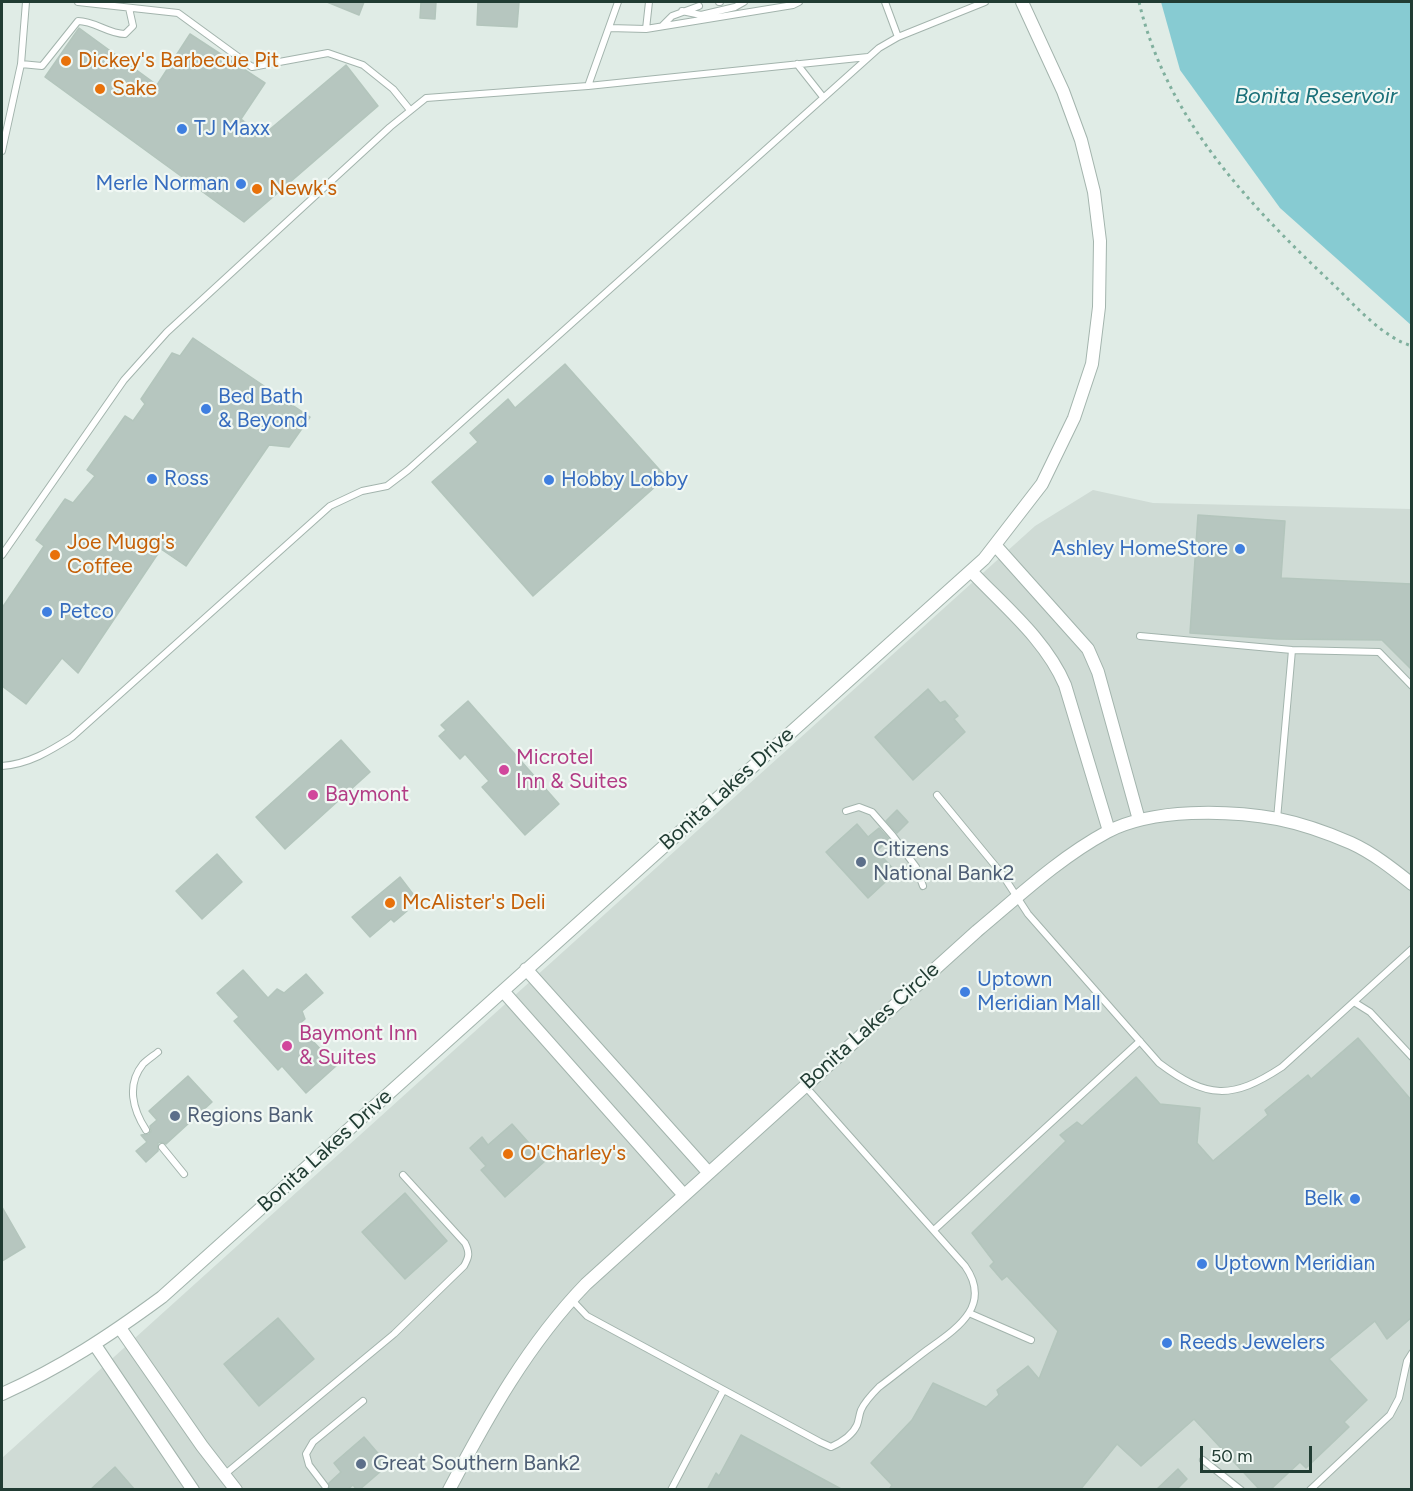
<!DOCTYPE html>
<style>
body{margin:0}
#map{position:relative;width:1413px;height:1491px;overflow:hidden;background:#e0ece6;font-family:Figtree,sans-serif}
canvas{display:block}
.frame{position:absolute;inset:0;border:3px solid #213c33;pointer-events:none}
.scale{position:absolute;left:1200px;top:1446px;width:112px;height:27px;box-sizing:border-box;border:3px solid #213c33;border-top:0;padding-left:8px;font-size:18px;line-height:21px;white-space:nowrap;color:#213c33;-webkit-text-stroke:4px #f1f8f4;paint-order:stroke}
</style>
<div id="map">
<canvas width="1413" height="1491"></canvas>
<div class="frame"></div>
<div class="scale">50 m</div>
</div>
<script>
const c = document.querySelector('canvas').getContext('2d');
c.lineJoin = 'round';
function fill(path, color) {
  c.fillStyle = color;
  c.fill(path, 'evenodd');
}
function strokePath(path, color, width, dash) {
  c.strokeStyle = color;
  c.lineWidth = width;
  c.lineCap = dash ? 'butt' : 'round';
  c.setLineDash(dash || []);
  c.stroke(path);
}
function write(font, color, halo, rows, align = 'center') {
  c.font = font + ' Figtree,sans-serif';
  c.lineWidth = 4.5;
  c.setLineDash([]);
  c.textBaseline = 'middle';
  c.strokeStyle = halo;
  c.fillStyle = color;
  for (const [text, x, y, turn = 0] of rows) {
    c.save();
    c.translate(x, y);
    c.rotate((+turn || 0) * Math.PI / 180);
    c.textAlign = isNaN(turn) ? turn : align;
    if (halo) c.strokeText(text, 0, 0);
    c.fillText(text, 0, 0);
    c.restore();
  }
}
fill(new Path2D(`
 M1093,490l60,13 258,6v980l-1409,1v-32l1033,-932z`), '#cfdbd5');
fill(new Path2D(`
 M1161,2h250v323l-131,-117 -100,-138z`), '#87cbd2');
const building = new Path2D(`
 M327,2h37l-5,13z
 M421,2h15l-1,17 -15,-1z
 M478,2h41l-2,25 -40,-2z
 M79,28l78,57 33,-51 75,49 -24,36 21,17 84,-71 32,41 -134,116 -199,-145z
 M193,338l117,79 -21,30 -20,-2 -83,121 -25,-17 -83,124 -16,-15 -36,46 -24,-18v-78l42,-62 -8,-6 29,-41 8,4 22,-27 -8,-6 38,-54 8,5 12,-17 -4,-5 31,-46 8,3z
 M565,364l101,113 -133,119 -101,-114 46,-40 -8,-9 38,-34 7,9z
 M1198,515l87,6 -4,57 131,6v86l-30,-30 -105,-1 -87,-6z
 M928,689l12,14 5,-2 13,15 -4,3 11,13 -52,48 -38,-43z
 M468,701l91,103 -34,31 -43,-48 7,-6 -24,-27 -5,5 -21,-23 7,-6 -5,-5z
 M341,740l29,32 -85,77 -29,-32z
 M897,810l11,12 -11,11 -11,-12z
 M857,824l11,13 11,-9 10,11 -12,12 19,21 -28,26 -42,-46z
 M217,854l25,28 -40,37 -26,-28z
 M400,877l16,21 -12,10 3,3 -13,11 -3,-3 -21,18 -18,-20z
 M243,970l25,28 9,-9 7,4 22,-19 17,19 -21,18 3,8 -7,6 38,41 -30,27 -24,-27 -4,4 -44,-49 5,-4 -22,-24z
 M1358,1038l54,63v216l-25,22 -12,-18 -46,38 38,41 -23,22 5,5 -43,41 -6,-6 -30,28h-10l-66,-71 -53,47 -24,-22 -37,46h-191l3,-5 -21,-22 41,-43 21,-37 53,24 13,-12 -2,-5 31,-24 11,13 19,-48 -51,-55 -5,4 -12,-14 4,-4 -22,-29 94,-92 -6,-6 17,-13 5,4 54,-49 24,27 40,4 -3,35 16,18 55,-46 -3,-5 43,-35 3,4z
 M188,1076l24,26 -46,42 -4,-2 -4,1v8l-12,11 -10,-11 11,-9 -6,-7 8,-1 2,-3 -1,-5 7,-6 -8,-9z
 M512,1124l33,37 -40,36 -24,-27 5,-4 -16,-18 12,-11 6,8z
 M405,1193l42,48 -42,38 -43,-47z
 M2,1207l23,40 -23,14z
 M278,1318l36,41 -55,47 -35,-42z
 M741,1435l102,55h-136l9,-17 3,3z
 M364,1437l24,28 -29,25h-2l-4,-5 -6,5h-18v-7l12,-11 -7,-9z
 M115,1467l20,23h-45z
 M1178,1469l9,10 -11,11h-20z`);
fill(building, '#b6c6bf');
strokePath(building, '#b3c5bc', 1.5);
const lane = new Path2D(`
 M78,2l100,11 74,54 76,-14 35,12 30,24 17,21
 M719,2h1
 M885,2l13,35
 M682,11l19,4 34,-8 9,-5
 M662,26l10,-10 27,-10
 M609,28l37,1 147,-24 6,-3
 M646,29l3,-27
 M21,64l21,2 36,-45c17,0 30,13 47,13l8,-8 -4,-18
 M797,64l26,33
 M588,86l280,-29
 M2,151l19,-87 5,-62
 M2,555l122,-175 43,-48 223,-205 36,-29 162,-12 30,-84
 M1140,636l152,14 87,2 33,34
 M2,766c27,-2 48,-15 70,-29l258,-231 32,-15 25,-5 21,-16 471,-422 19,-11 87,-35
 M937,795l65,79 26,40 131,149c48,36 73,37 123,4l130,-118
 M846,811l13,-4 13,5 21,24 23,31 7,19
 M1277,819l15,-169
 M1354,1002l16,10 42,45
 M146,1130c-13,-20 -20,-45 -3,-66 4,-4 10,-8 15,-12
 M162,1147l22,27
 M934,1230l206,-189
 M571,1299l16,17 233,126 11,5c11,-5 21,-11 26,-22 2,-5 2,-10 4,-15 4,-9 11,-16 18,-23 16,-12 32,-25 48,-37 29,-21 66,-44 38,-84l-160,-180
 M969,1313l62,27
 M1203,1460l38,30
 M224,1475l170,-141 70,-68c5,-9 6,-13 1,-23l-62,-68
 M325,1486l-16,-21 -3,-11 7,-12 50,-41
 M671,1490l52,-99
 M1310,1490l80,-75 9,-17 8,-37 5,-8`);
const street = new Path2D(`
 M995,545l93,104 10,23 41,148
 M971,571c33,35 75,69 94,114l44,146
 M526,969l182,203
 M503,991l180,203
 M120,1328l82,118 34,44
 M95,1345l98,145
 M2,1394c60,-27 107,-58 160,-97l822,-738 58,-75 32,-66 18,-54 7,-57 1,-66 -6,-49 -13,-52 -18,-49 -41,-89
 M449,1490c39,-74 79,-146 137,-206l391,-353c42,-35 82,-73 130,-99 46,-24 121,-22 171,-13 25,5 50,14 73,24 22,10 42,26 61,41`);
strokePath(lane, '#a3b4ad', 8);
strokePath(street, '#a3b4ad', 14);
strokePath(new Path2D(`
 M1139,2c28,118 111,204 197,285 20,20 48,51 76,59`), '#80b09e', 3, [3, 4.5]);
strokePath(lane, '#fff', 6);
strokePath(street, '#fff', 12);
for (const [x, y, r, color] of [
 [66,61,6,"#e8710a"],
 [100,89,6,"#e8710a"],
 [182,129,6,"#3f7fe0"],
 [241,184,6,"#3f7fe0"],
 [257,189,6,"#e8710a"],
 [206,409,6,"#3f7fe0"],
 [152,479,6,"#3f7fe0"],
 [549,480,6,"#3f7fe0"],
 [1240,549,6,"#3f7fe0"],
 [55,555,6,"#e8710a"],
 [47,612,6,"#3f7fe0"],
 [504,770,6,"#d1479c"],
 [313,795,6,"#d1479c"],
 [861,862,6,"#5c6f8a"],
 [390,903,6,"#e8710a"],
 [965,992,6,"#3f7fe0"],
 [287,1046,6,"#d1479c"],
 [175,1116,6,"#5c6f8a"],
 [508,1154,6,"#e8710a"],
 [1355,1199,6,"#3f7fe0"],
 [1202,1264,6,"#3f7fe0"],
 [1167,1343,6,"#3f7fe0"],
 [361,1464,6,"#5c6f8a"]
]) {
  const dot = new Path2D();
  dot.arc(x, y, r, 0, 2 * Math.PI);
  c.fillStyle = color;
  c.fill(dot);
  strokePath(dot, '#f1f8f4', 2);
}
write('21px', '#c56008', '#f1f8f4', [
 ["Dickey's Barbecue Pit",78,61],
 ["Sake",112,89],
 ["Newk's",269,189],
 ["Joe Mugg's",67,543],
 ["Coffee",67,567],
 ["McAlister's Deli",402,903],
 ["O'Charley's",520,1154]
], 'left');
write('21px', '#366cbe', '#f1f8f4', [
 ["TJ Maxx",194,129],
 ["Merle Norman",229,184,"right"],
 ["Bed Bath",218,397],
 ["& Beyond",218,421],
 ["Ross",164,479],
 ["Hobby Lobby",561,480],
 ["Ashley HomeStore",1228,549,"right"],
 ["Petco",59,612],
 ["Uptown",977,980],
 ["Meridian Mall",977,1004],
 ["Belk",1343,1199,"right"],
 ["Uptown Meridian",1214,1264],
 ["Reeds Jewelers",1179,1343]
], 'left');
write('21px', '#b23c85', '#f1f8f4', [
 ["Microtel",516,758],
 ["Inn & Suites",516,782],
 ["Baymont",325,795],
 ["Baymont Inn",299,1034],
 ["& Suites",299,1058]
], 'left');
write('21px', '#213c33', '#f1f8f4', [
 ["Bonita Lakes Drive",727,789,-42],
 ["Bonita Lakes Circle",870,1026,-42],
 ["Bonita Lakes Drive",325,1151,-42]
]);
write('21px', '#4e5e75', '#f1f8f4', [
 ["Citizens",873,850],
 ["National Bank2",873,874],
 ["Regions Bank",187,1116],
 ["Great Southern Bank2",373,1464]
], 'left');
write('italic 22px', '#1a7079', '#f1f8f4', [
 ["Bonita Reservoir",1316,97]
]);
</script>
